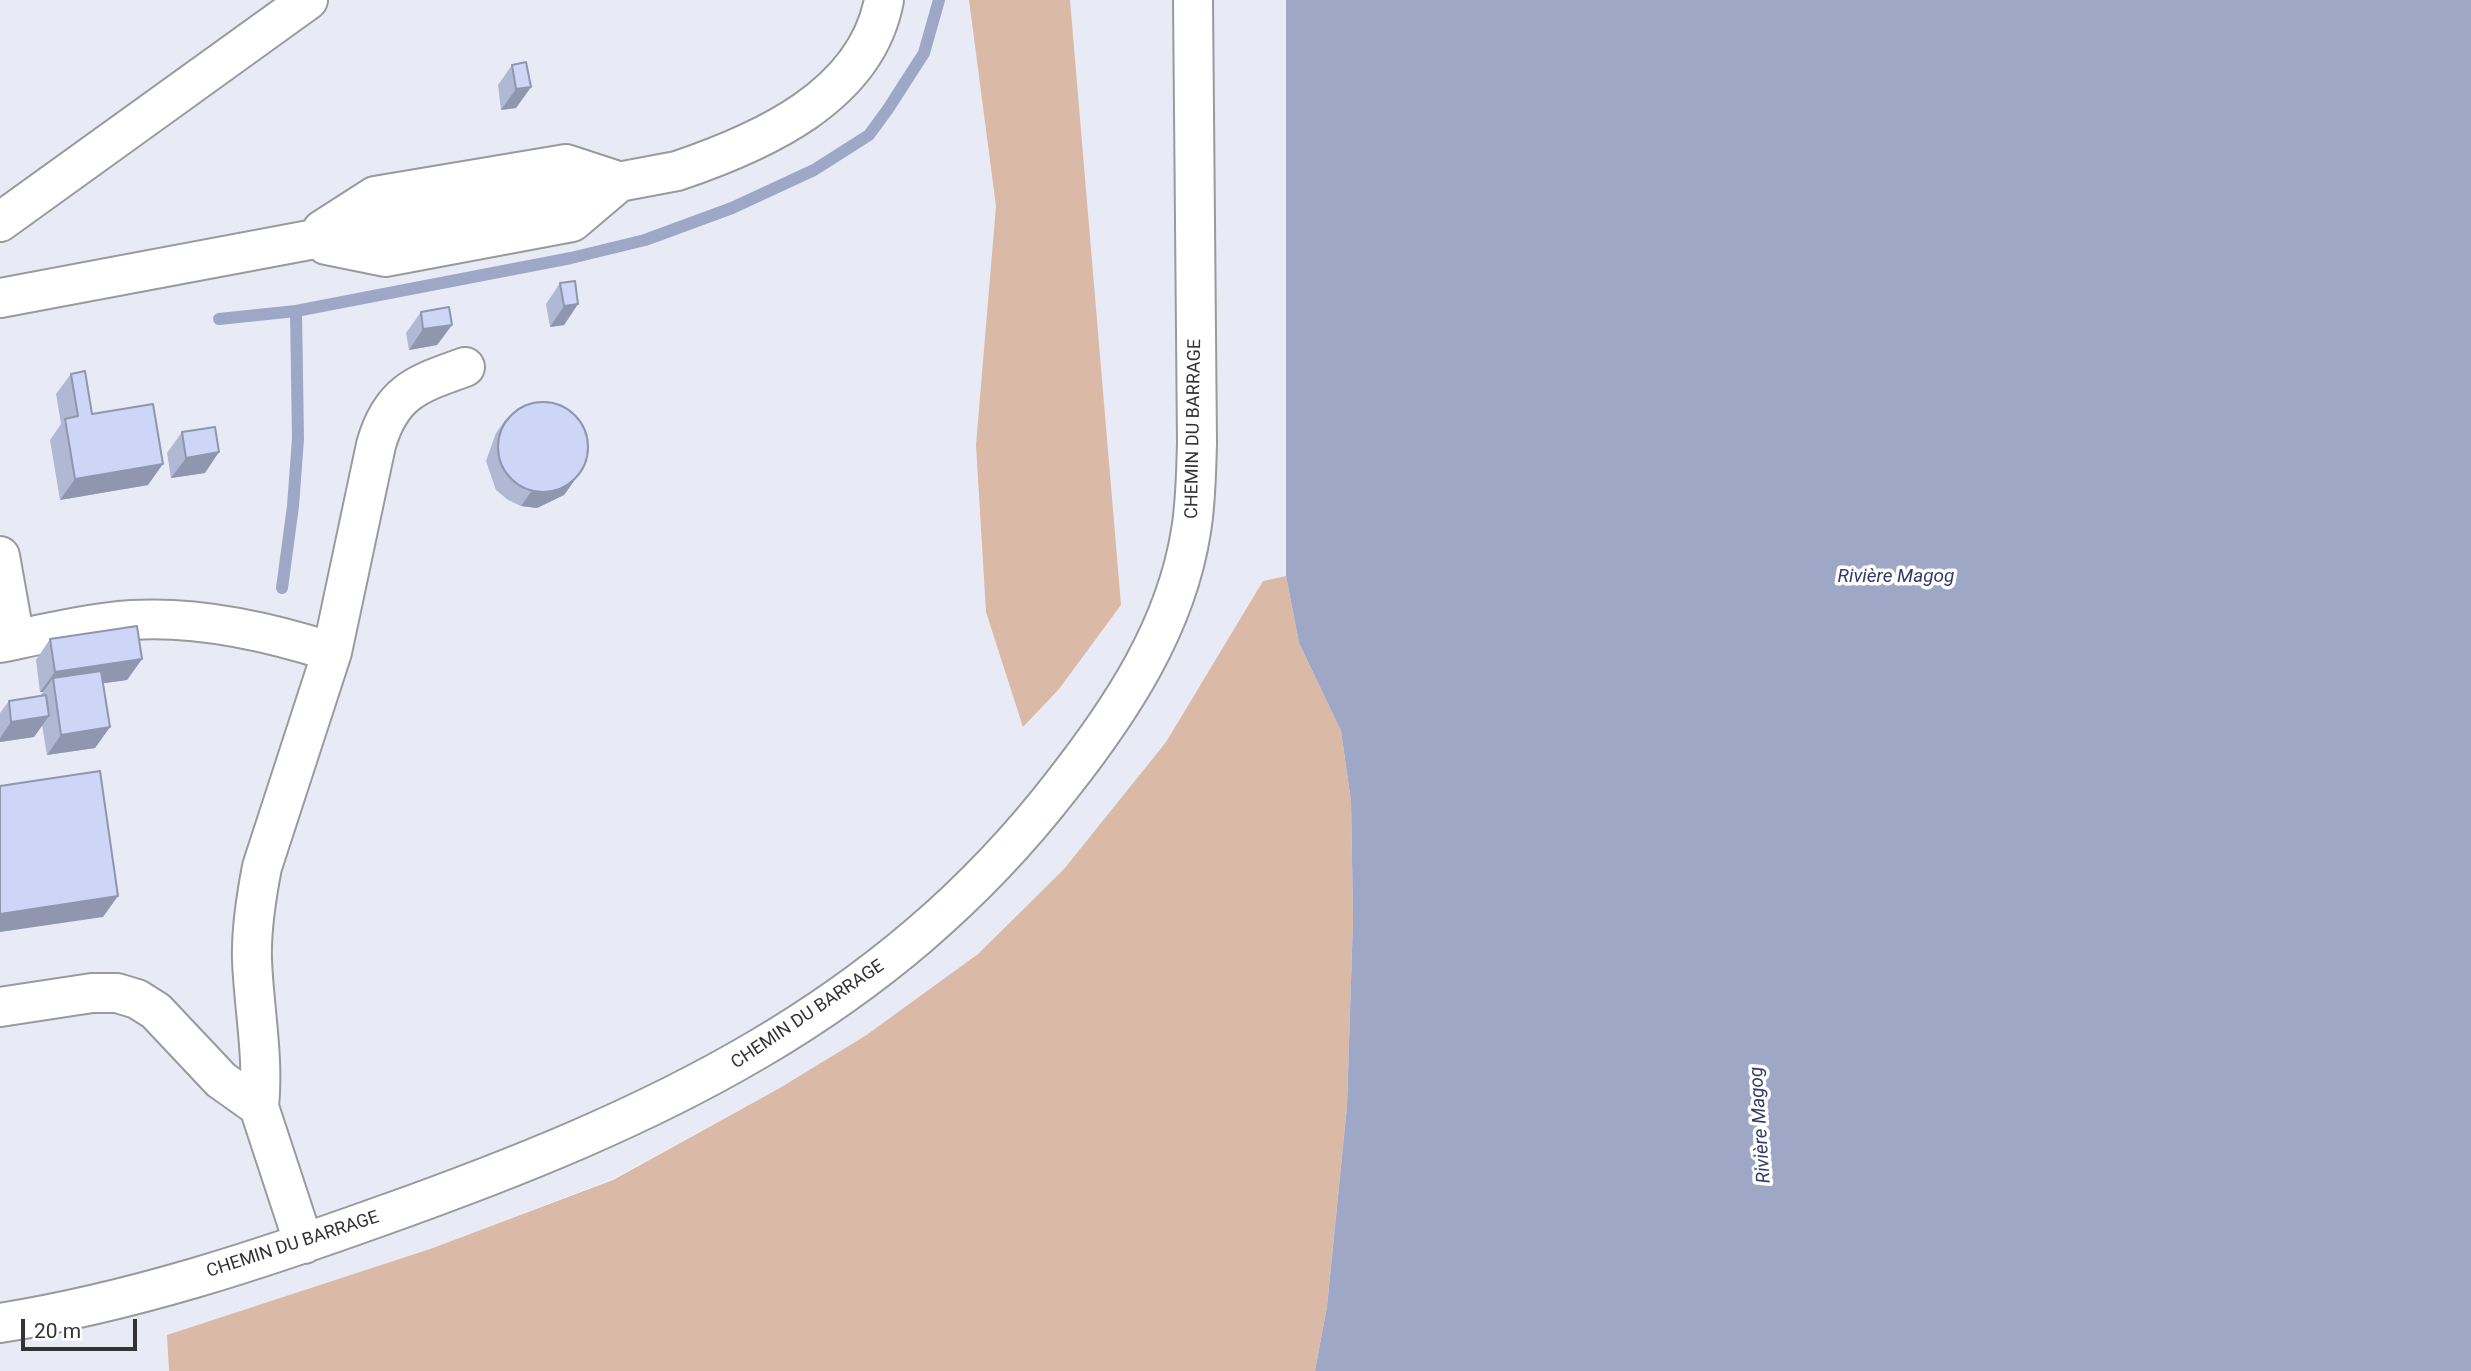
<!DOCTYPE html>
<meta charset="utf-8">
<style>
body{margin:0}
#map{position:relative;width:2471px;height:1371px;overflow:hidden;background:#f6f7fb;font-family:Roboto,sans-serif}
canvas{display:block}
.scale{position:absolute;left:21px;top:1319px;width:116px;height:32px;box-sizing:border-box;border:4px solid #333335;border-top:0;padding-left:9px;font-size:21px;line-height:24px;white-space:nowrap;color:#333335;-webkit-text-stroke:5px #fff;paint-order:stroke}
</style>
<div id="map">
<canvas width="2471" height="1371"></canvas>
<div class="scale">20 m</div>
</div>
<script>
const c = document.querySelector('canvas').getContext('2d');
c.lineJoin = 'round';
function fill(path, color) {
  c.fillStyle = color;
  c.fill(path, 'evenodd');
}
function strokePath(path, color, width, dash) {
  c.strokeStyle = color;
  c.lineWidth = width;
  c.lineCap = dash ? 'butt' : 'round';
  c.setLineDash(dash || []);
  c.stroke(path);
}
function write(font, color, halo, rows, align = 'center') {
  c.font = font + ' Roboto,sans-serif';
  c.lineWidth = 7;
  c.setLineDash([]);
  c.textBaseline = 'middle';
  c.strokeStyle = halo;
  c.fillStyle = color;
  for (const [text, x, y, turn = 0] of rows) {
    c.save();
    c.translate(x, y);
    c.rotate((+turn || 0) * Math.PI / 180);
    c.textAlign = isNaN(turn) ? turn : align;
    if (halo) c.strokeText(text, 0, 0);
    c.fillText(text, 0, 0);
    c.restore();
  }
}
fill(new Path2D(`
 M0,0h1286v576l-23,5 -97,161 -102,127 -86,85 -113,82 -87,53 -165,90 -183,70 -262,86 1,36h-169z`), '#e8ebf6');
fill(new Path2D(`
 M969,0h101l51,605 -62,84 -36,38 -37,-115 -10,-167 20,-239z
 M1286,576l13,67 42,88 10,71 2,116 -6,188 -20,200 -12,65h-1146l-2,-36 263,-86 183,-69 165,-91 87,-53 113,-82 86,-85 102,-127 97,-161z`), '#dab9a6');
fill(new Path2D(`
 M1286,0h1185v1371h-1156l12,-65 20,-200 6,-188 -2,-116 -10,-71 -42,-88 -13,-67z`), '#9ea7c6');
strokePath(new Path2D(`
 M219,319l77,-8
 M282,588l11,-82 5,-67 -2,-128 275,-53 74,-18 87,-32 82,-38 55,-35 19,-26 36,-56 15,-53`), '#9ea7c6', 12);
const minor = new Path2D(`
 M0,222l308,-222
 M322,230l53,-34 191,-32 52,17
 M326,245l59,12 187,-35 46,-39
 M0,298l677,-127c83,-28 189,-74 207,-171
 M0,556l15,84
 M0,643c43,-9 88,-20 132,-23 66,-4 138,12 200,32
 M0,1007l92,-14h25l20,6 19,12 65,69 38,27 45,137
 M259,1107c5,-50 -5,-97 -7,-147 -1,-31 4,-62 10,-93l70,-215 44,-207c15,-53 41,-61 89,-78
 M0,1323c132,-21 259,-63 384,-108 266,-95 501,-201 678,-430 59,-75 114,-158 129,-254 5,-29 5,-58 6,-88l-4,-443`);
strokePath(minor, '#999a9d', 42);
strokePath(minor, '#fff', 38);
fill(new Path2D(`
 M512,65l19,22 -15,21 -15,2 -3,-25z
 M560,283l18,21 -14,21 -14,2 -4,-23z
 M421,312l31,13 -15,20 -28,5 -3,-17z
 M71,374l21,40 56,71 -88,15 -10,-60 11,-16 -5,-30z
 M506,419l68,62 -10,14 -27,13 -16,-2 -13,-6 -12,-10 -10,-29 10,-28z
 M182,432l23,41 -34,5 -4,-25z
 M50,639l92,20 -15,21 -24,3 7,44 -15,21 -48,7 -5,-30 -8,12 -34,5v-29l9,-12 31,-5 3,-4h-3l-4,-32z`), '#b0b8d4');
fill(new Path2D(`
 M531,87l-15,21 -15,2 15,-21z
 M578,304l-14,21 -14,2 14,-21z
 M452,325l-15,20 -28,5 14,-21z
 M219,452l-14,21 -34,5 15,-20z
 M163,464l-15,21 -88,15 15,-21z
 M574,481l-10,14 -27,13 -16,-2 10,-14z
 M142,659l-15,21 -72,10 -2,-12 -10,14h-3l15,-20z
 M49,716l-15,21 -34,5v-4l11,-16z
 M110,727l-15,21 -48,7 14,-20z
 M118,896l-15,21 -103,15v-18z`), '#9096ad');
const building = new Path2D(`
 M526,62l5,25 -15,2 -4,-24z
 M575,281l3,23 -14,2 -4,-23z
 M449,307l3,18 -29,4 -2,-17z
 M85,371l7,43 61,-10 10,60 -88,15 -10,-60 13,-3 -7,-42z
 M498 447a45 45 0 1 1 90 0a45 45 0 1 1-90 0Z
 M215,427l4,25 -33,6 -4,-26z
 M137,626l5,33 -87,13 -5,-33z
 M101,671l9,56 -49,8 -8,-57z
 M46,695l3,21 -38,6 -2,-21z
 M100,771l18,125 -118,18v-128z`);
fill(building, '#cdd6f7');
strokePath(building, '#9096ad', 2);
write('18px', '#333335', '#fff', [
 ["CHEMIN DU BARRAGE",1194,429,-89],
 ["CHEMIN DU BARRAGE",808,1015,-34],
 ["CHEMIN DU BARRAGE",293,1245,-18]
]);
write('italic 19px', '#323b67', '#fff', [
 ["Rivière Magog",1896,577],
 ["Rivière Magog",1761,1125,-94]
]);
</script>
